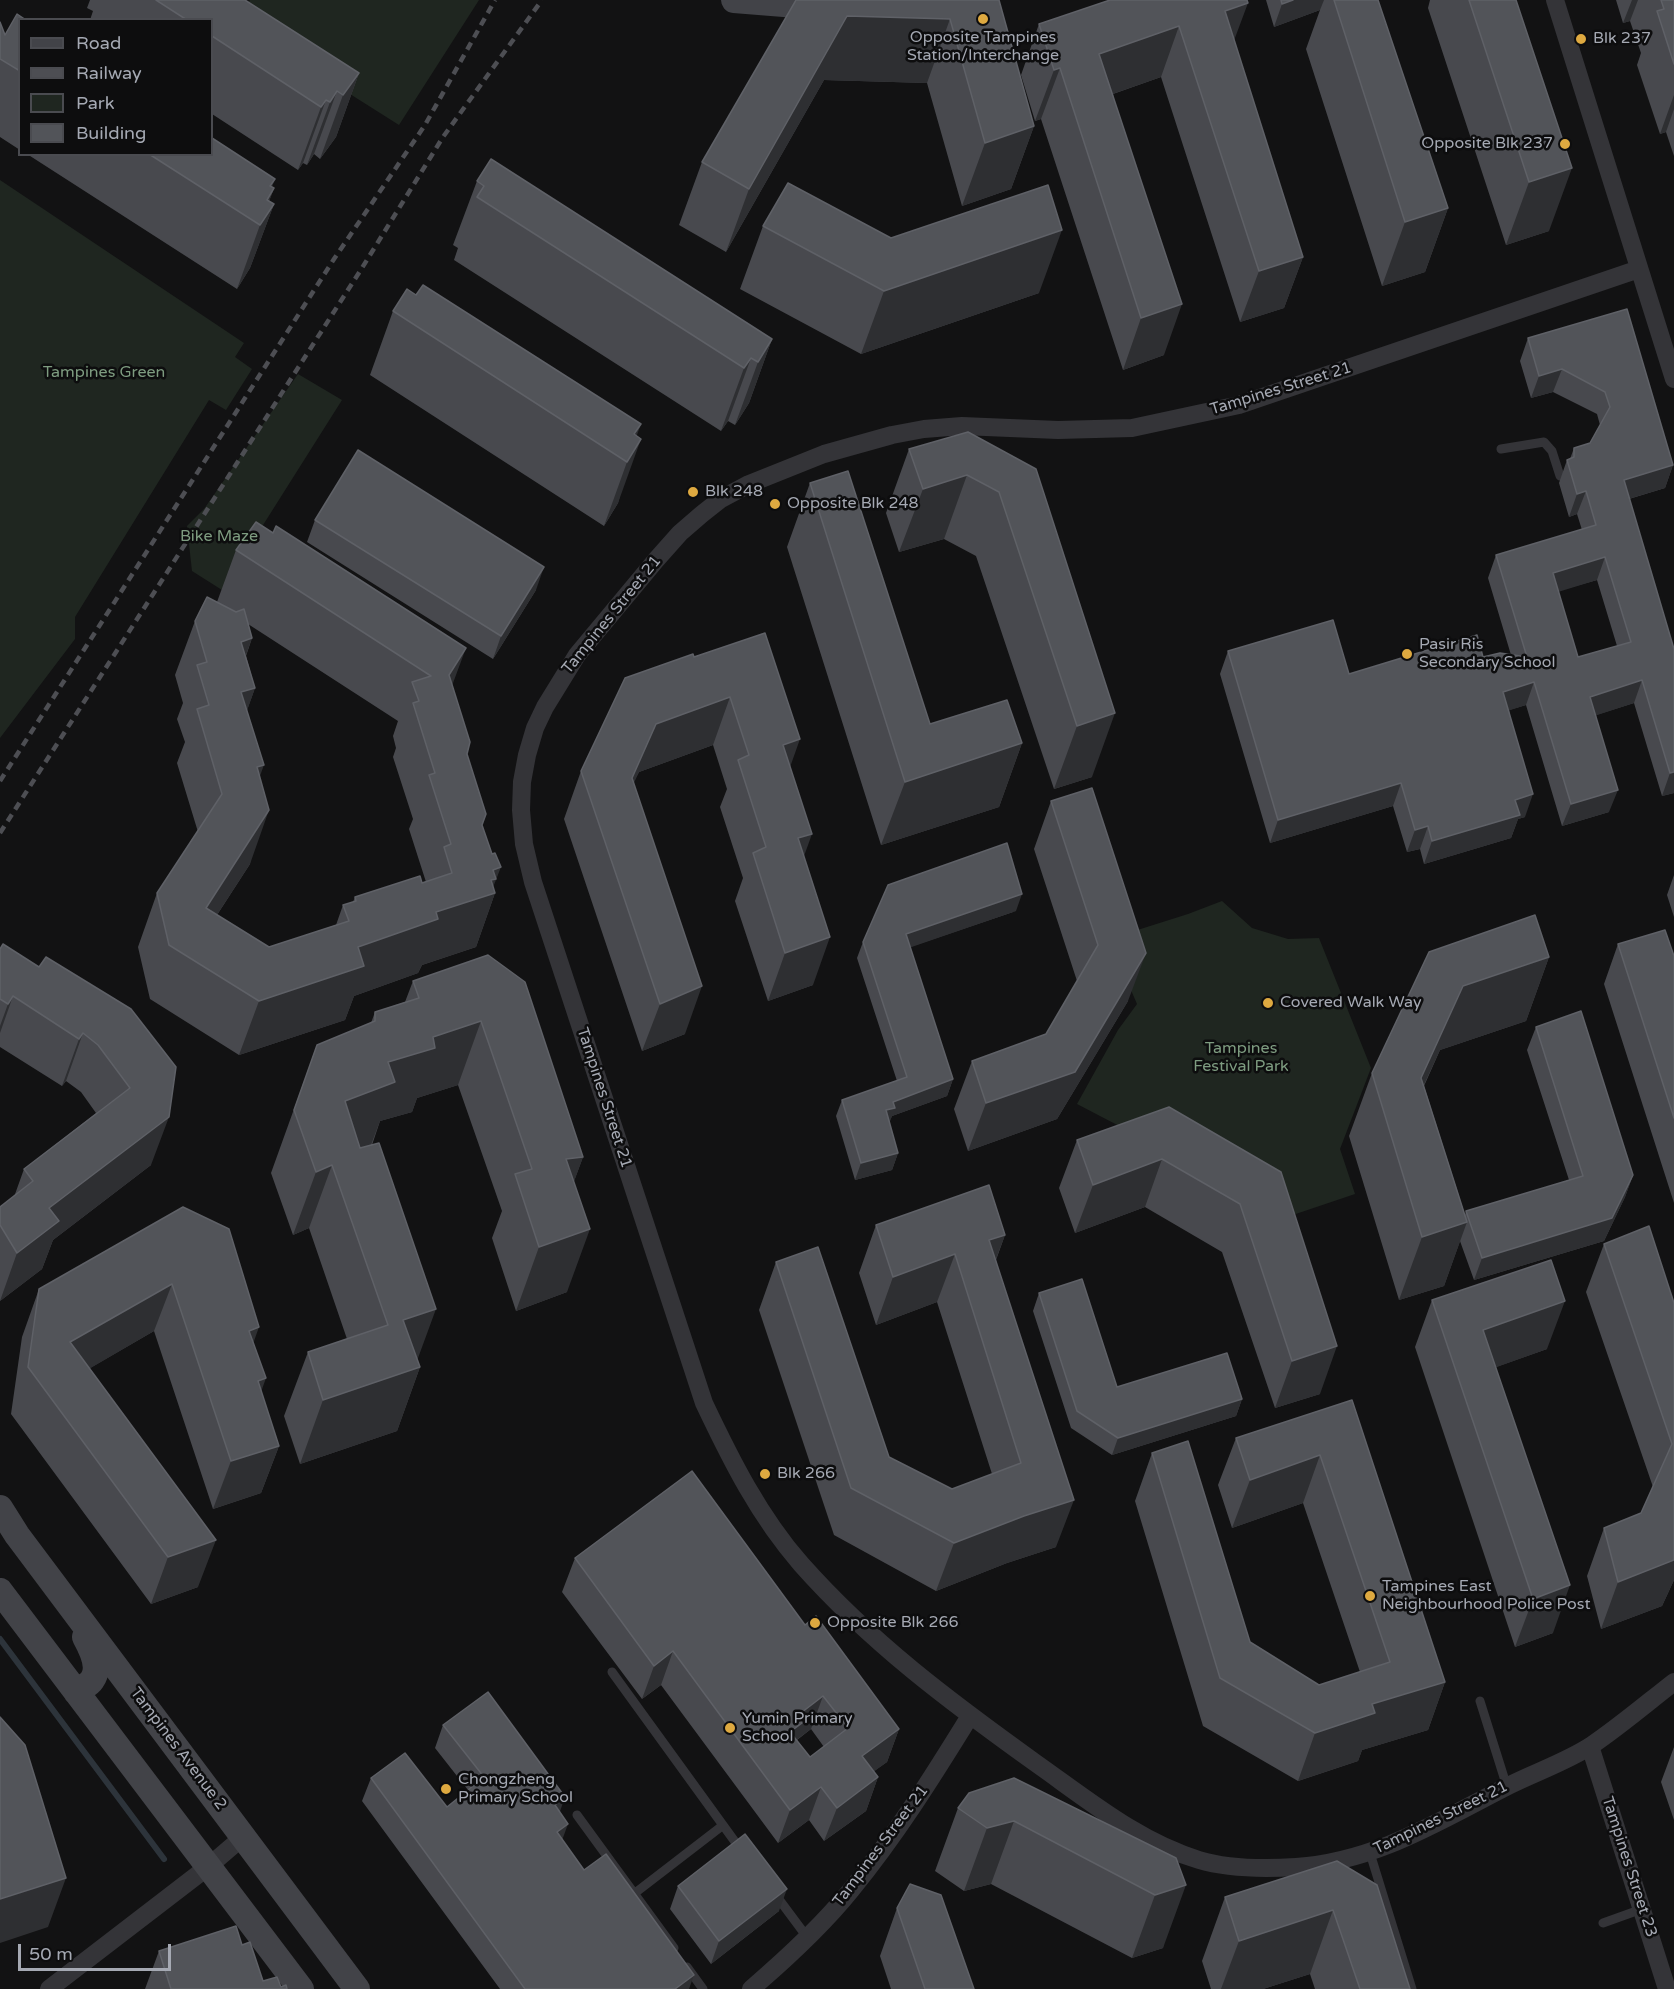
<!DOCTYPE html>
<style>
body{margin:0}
#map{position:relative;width:1674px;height:1989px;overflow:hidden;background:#121213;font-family:"Varela Round",sans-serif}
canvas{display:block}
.legend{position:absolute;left:18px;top:18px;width:195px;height:138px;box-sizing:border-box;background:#0d0d0e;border:2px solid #4a4b50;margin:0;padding:8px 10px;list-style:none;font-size:18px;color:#a5a9b3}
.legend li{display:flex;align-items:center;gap:12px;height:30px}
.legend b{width:30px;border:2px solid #4a4b50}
.scale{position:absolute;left:18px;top:1944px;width:153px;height:27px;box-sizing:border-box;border:3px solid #a5a9b3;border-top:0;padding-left:8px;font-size:18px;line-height:21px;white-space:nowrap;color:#a5a9b3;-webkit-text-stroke:4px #0d0d0e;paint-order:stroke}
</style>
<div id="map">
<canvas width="1674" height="1989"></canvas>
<ul class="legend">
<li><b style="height:8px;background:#424348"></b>Road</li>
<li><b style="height:8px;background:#4d4e53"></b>Railway</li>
<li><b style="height:16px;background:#1f2620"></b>Park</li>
<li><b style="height:16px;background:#525459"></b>Building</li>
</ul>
<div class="scale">50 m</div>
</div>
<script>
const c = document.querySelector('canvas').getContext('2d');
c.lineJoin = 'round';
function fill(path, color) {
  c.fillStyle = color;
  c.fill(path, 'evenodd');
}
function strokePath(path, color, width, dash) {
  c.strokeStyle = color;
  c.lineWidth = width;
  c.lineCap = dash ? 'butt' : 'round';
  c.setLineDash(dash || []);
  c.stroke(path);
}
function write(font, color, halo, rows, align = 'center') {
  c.font = font + ' "Varela Round",sans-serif';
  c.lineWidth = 5;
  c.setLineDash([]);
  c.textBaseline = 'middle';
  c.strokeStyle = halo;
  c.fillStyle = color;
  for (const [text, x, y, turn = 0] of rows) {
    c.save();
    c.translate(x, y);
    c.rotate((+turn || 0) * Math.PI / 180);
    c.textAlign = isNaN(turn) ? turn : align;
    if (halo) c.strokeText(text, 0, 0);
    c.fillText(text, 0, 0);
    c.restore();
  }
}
fill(new Path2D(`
 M250,0h229l-80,125 -163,-103z
 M0,180l244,163 -9,14 17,12 -26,41 -17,-10 -134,217v22l-75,99z
 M298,374l44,26 -120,190 -30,-19 -5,-45 17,-17z
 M1222,901l30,27 36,11 31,-1 52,130 -31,81 15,45 -80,27 -83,-57 -115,-60 41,-74 19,-26 -28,-65 79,-25z`), '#1f2620');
strokePath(new Path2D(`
 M0,1639l164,220`), '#2d343b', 6);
strokePath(new Path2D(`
 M1501,449l43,-7 8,9 8,25
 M612,1672l129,178
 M1480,1701l27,86
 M577,1815l97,133
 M1370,1853l42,136
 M635,1893l87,-67
 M775,1894l32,43
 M1603,1923l39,-14
 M687,1967l16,22`), '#343438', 9);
strokePath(new Path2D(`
 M1555,0l119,379
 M1639,269l-400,136 -107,23 -74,2 -96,-4 -38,3 -32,6 -68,19 -75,30 -28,15 -19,15 -22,19 -24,27 -79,95 -32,52 -10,21 -8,27 -5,27 -1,28 3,34 9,38 171,521c27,57 55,113 97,161 70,79 151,139 236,200 51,36 102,78 162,96 30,9 65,9 97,7 81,-6 143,-46 214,-82 26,-13 58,-24 82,-40 28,-19 55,-42 82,-63
 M1590,1746l77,243
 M49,1989l160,-123 35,-30
 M751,1989c35,-30 71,-63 100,-99 45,-55 82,-114 119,-174`), '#343438', 18);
strokePath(new Path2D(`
 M734,0l75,6h18
 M0,1508l17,27 340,454
 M0,1591l301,398
 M76,1692c5,-4 13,-7 16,-12 9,-12 -1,-32 -7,-43`), '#424348', 26);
strokePath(new Path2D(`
 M0,781l334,-522 91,-134 70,-125
 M0,833l362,-565 81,-131 99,-137`), '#4d4e53', 4.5, [8, 6]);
fill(new Path2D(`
 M90,0h155l114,73 -23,64 -16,22 -6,-5 -7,11 -4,-2 -5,7 -86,-56v-94h-122l3,-9 -6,-3z
 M796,0h203l35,126 -23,63 -49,17 -35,-123 -103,-3 -98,172 -47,-27 23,-63z
 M1110,0l124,40 69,217 -19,51 -44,14 -79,-245 -48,17 51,261 -41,15 -82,-251 -6,2 -14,-46 18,-51z
 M1266,0h112l70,208 -23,64 -43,14 -76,-237 14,-39 -46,17z
 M1430,0h86l33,231 -43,14 -78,-237z
 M1616,0h58v156l-8,-24 -6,2 -23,-69 4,-12 -11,-32 -7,2z
 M20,20v130l-20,-13v-115l5,13z
 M27,154h185l62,34 -5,13 5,3 -24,64 -13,21z
 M477,181l295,158 -23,64 -14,22 -7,-4 -7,10 -267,-171 4,-12 -5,-3z
 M763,226l128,12 148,55 -178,61 -121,-65z
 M1627,309l46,156 -8,23 -36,11 45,150v144l-12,3 -28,-93 -38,12 13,97 -47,14 -36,-121 -17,5 16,107 -7,2 -7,19 -87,26 -4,-15 -13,3 -14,-46 -123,37 -50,-169 8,-23 121,23 134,-17 28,-2 -23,-77 8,-23 86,-25 -5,-16 -8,3 -10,-34 8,-23 3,-1 4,-11 16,-5 10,-18 -3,-11 -44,-22 -22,6 -11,-37 8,-23zM1597,580l20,66 -39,11 -20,-66z
 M393,311l243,125 -18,67 -14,23 -234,-151z
 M909,449l127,20 56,308 -38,12 -78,-233 -32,-17 -45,13 -13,-39z
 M810,483l120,241 92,19 -23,64 -118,38 -94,-298z
 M315,520l221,70 -43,69 -186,-117z
 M236,550l216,136 30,139 11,62 2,6 -19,54 -54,18 -4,8 -64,23 -9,24 -106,35 -89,-56 -12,-52 19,-54 41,-61 -21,-69 8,-21 -8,-23 6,-16 -8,-28 20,-54 22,-19zM248,624l150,97 -5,15 3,12 -3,9 20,62 -4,10 17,53 -71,15 -2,5 -10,3 -7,20 -67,22 -52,-32 33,-51 10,-87 -13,-67 8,-22 -9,-32 6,-18z
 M694,657l96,109 14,90 9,129 -45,16 -33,-100 8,-23 -23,-71 7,-18 -14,-44 -74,27 -6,11 52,251 -43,17 -78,-232 17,-48z
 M1051,801l77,200 -71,118 -89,32 -14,-42 18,-48 74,-27 31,-53 -43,-132z
 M1674,875v42l-7,-22z
 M1016,911l-106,36 43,132 -6,17 -55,20 -3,6 9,31 -6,17 -37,10 -19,-64 6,-16 55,-19 -40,-123 6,-16z
 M1618,944l56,12v247l-70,-219z
 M0,949l131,60 20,156 -98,75 -11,29 -42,32v-94l14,-10 10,-28 72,-56 -15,-21 -15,-11 -4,5 -62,-39z
 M488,955l95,202 -9,24 -7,111 -51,19 -24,-73 10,-27 -44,-126 -41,13 -5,14 -32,9 -8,24 45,215 3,7 -23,64 -97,33 -16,-48 24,-64 39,-13 -38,-111 -16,7 -22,-62 46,-128 54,-22 4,-11 30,-10 8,-21z
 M1549,957l-23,64 -86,29 -16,36 41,129 1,-4 103,-31 -42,-130 9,-23 97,148 -8,22 -21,44 -130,39 -14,-39 -16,45 -45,14 -50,-164 23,-63z
 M1077,1140l204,32 39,222 -45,14 -53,-156 -77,-45 -70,26 -16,-45z
 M183,1207l70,136 8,49 18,54 -18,47 -48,16 -59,-178 -64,37 108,219 -47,17 -140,-190 11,-77 17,-48z
 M876,1225l129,10 -9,25 60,287 -49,16 -71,28 -102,-56 -75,-225 17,-48 113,195 63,32 40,-15 -55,-172 -61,23 -17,-52z
 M1604,1244l70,59v277l-12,26 -61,23 -14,-53 17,-48 37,-15 12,-26 -67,-195z
 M1039,1293l78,94 125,12 -6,17 -124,39 -41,-27 -38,-117z
 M1432,1300l115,49 -51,18 57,266 -38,14 -100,-300z
 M1352,1400l93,282 -17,48 -66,20 -4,11 -60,20 -95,-55 -68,-225 17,-48 98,189 69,43 41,-13 -57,-169 -71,25 -14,-43 18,-47z
 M575,1558l230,67 94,104 -12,33 -13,9 4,6 -12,34 -42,30 -15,-21 -31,23 -117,-158 -19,14 -80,-107zM811,1729l13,18 -14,10 -13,-17z
 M443,1725l117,87 2,28 22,30 105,119h-189l-138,-188 9,-23 76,29 21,-17 -33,-42z
 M1674,1747v73l-13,-38z
 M958,1808l218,50 -13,90 -31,10 -141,-74 -27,7 -29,-20z
 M1337,1861l73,128h-95l-5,-15 -47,15h-52l-9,-28 23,-64z
 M678,1886l101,25 -68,53 -41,-55z
 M897,1908l77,81h-83l-11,-33z
 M242,1945l21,36 24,8h-142l14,-38z`), '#48494e');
fill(new Path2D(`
 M1293,0h31l-4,10 -46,17 8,-23z
 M1632,0h6l-8,21 -7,2z
 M1248,3l-19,51 -4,-43z
 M847,16l103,3 -23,64 -103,-3 -98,172 23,-63z
 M1179,26l-18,51 -80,28 18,-51z
 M1060,68l-19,51 -6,2 19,-51z
 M359,73l-23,64 -16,22 23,-64z
 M337,91l-23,63 -7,11 23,-63z
 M1674,95v14l-8,23 -6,2z
 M326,100l-23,63 -5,7 23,-63z
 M1034,126l-23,63 -49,17 23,-63z
 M1572,168l-23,63 -43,14 23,-63z
 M275,179l-7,19 6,-10 -13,36 13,-20 -24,64 -13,21 23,-64 10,-39z
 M1448,208l-23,64 -43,14 23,-64z
 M1062,230l-23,63 -178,61 23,-63z
 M1303,257l-19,51 -44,14 19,-51z
 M1182,304l-18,51 -41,15 18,-52z
 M772,339l-23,64 -14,22 23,-63z
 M751,358l-23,63 -7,10 23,-63z
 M1562,369l-9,23 -22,6 8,-22z
 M641,424l-14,38 7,-28z
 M641,439l-23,64 -14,23 23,-64z
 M1673,465l-8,23 -50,15 9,-23z
 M967,475l-23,64 -45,13 24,-63z
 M1586,491l-9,23 -8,3 8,-23z
 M1605,557l-8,23 -52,16 8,-23z
 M544,567l-8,23 -43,69 8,-23z
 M252,638l-19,54 8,-50z
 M466,648l-20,54 3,-27z
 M1642,680l-8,23 -52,17 8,-23z
 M1534,682l-8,23 -31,10 8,-23z
 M255,688l-19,54 5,-50z
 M730,697l-17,48 -74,27 -25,54 18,-48 24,-54z
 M1115,713l-23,64 -38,12 23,-63z
 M800,739l-17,48v-42z
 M1022,743l-23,64 -118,38 24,-63z
 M264,765l-20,54 13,-52z
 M1674,772v21l-12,3 8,-23z
 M1401,783l-8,23 -123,37 8,-23z
 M1618,790l-9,22 -47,14 9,-22z
 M1533,794l-8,23 -7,2 -7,19 -87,26 8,-23 83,-41z
 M269,810l-19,54 -61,94 17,-50z
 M1428,826l-8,23 -13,3 8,-22z
 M812,834l-17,47 3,-43z
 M501,867l-11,28 5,-2 -19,54 -54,18 -4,8 -64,23 -9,24 -106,35 20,-54 99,-54 78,-35 57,-42z
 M1022,894l-6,17 -116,40 6,-17z
 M830,937l-17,48 -45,16 17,-48z
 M1146,953l-18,48 -71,118 -89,32 18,-48z
 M1549,957l-23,64 -86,29 -42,91 23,-63 42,-92z
 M702,986l-17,48 -43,17 18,-47z
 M13,996l-13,37v-7l8,-22z
 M481,1021l-23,64 -41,13 -5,14 -32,9 -9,24 -49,20 23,-64 43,-39 45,-25z
 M83,1033l-17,48 -4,5 17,-47z
 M953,1079l-6,17 -55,20 -3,8 -3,-14 7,-8z
 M169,1117l-18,48 -98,75 -11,29 -42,32 17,-48 32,-45z
 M898,1153l-6,17 -37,10 6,-17z
 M583,1157l-23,63 6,-61z
 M1162,1159l-17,48 -70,26 18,-48z
 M332,1165l-23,63 -16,7 23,-63z
 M1633,1175l-8,22 -21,44 -130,39 8,-22z
 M1467,1222l-23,64 -45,14 23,-63z
 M590,1229l-23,63 -51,19 23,-64z
 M1005,1235l-18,48 2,-43z
 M955,1254l-18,48 -61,23 17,-48z
 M172,1284l-18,47 -101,59 17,-48z
 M1565,1301l-18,48 -81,29 17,-48z
 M436,1309l-22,60 6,-2 -23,64 -97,33 23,-64 80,-80z
 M259,1327l-17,48 7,-44z
 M1337,1346l-17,48 -45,14 17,-47z
 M266,1378l-17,48 9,-45z
 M1242,1399l-6,17 -124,39 6,-17z
 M279,1446l-18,47 -48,16 18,-48z
 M1320,1455l-17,48 -71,25 18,-48z
 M1074,1500l-18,47 -49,16 -71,28 18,-48 70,-27z
 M216,1540l-18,47 -47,17 17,-47z
 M1674,1560v20l-12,26 -61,23 17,-47z
 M1570,1585l-17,48 -38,14 18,-48z
 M673,1651l-12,34 -19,14 12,-33z
 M1445,1682l-17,48 -66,20 -4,11 -60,20 17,-48 57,-29z
 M823,1696l-12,33 -16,12 -17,24 19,-49z
 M899,1729l-12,33 -37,27 12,-33z
 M878,1777l-12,34 -42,30 13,-33z
 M821,1787l-12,33 -31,23 12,-33z
 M565,1797l-8,23 -2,-15z
 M1014,1821l-23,63 -27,7 23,-63z
 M568,1824l-8,22 -3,-14z
 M66,1878l-18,49 -48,16v-44z
 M1186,1885l-23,63 -31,10 23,-63z
 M787,1889l-8,22 -68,53 8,-23z
 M1333,1910l-23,64 -47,15h-42l18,-48z
 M694,1975l-5,14h-14z`), '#2e2f32');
const building = new Path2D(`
 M156,0h89l114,73 -16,22 -6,-4 -7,11 -4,-2 -5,7 -109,-71v-16h-25z
 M796,0h203l35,126 -49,17 -35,-124 -103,-3 -98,173 -47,-27z
 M1110,0h137l1,3 -23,8 78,246 -44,14 -80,-245 -80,28 83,250 -41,14 -81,-250 -6,2 -15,-46z
 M1281,0h12l-11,4z
 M1334,0h44l70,208 -43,14z
 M1469,0h47l56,168 -43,14z
 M1661,0h13v64l-17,-53 7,-2z
 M17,14l9,6h-6v51l-20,-12v-37l5,13z
 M212,138l63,41 -5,7 4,2 -7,12 7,4 -14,21 -111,-71h63z
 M491,159l281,180 -14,23 -7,-4 -7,10 -267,-171 7,-11 -7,-5z
 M788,183l103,55 157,-53 14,45 -178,61 -121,-65z
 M423,285l218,139 -7,10 7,5 -14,23 -234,-151 14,-22 9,6z
 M1627,309l46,156 -49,15 50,169v123l-4,1 -28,-93 -52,17 28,93 -47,14 -37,-122 -31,10 30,102 -18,6 5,15 -88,26 -4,-15 -13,4 -14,-47 -123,37 -50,-169 105,-31 16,54 128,-39 6,22 17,-4 27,4 -31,-102 100,-30 -10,-34 -9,3 -10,-34 7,-3v-9l16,-5 20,-36 -5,-15 -43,-23 -23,7 -11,-38zM1605,557l26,85 -53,15 -25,-84z
 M968,432l68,37 79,244 -38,13 -78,-234 -32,-17 -44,14 -14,-40z
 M358,450l186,117 -43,69 -186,-116z
 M848,471l82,253 77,-24 15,43 -117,39 -95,-299z
 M256,522l17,11 3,-7 190,122 -17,27 21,67 -3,12 19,60 -4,11 10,29 3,-1 6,14 -8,3 3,9 -5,1 4,13 -59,19 2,7 -80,28 6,19 -105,35 -90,-56 -12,-52 65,-99 -25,-85 12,-4 -12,-40 10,-3 -12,-41 12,-24 29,15 8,-3 8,29 -11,4 14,46 -14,4 23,73 -7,2 12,43 -63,98 63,39 80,-26 -6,-16 13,-4 -1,-4 65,-21 2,7 30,-10 -8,-26 7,-3 -22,-69 6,-2 -22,-70 6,-2 -7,-19 19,-6 -195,-126z
 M765,633l35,106 -17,6 29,89 -14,4 32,99 -45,16 -32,-100 13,-6 -28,-87 11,-5 -19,-58 -74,27 -24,54 70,208 -42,18 -79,-233 44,-93 68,-24 1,3z
 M1092,788l54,165 -71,119 -89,31 -14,-42 74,-27 52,-89 -47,-144z
 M1007,843l15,51 -116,40 47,145 -60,23 2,6 -9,2 12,43 -37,10 -19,-63 65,-23 -44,-135 25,-57z
 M1535,915l14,42 -86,29 -42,92 46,144 -45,15 -50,-164 57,-121z
 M1665,930l9,26v162l-56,-174z
 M3,944l36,23 7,-10 85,52 45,58 -7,50 -120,91 10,13 -42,32 -17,-28v-18l33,-26 -9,-12 106,-81 -32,-43 -15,-12 -4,6 -66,-43 -5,8 -8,-5v-50z
 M488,955l37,27 58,175 -17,2 24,70 -51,18 -24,-73 17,-5 -51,-148 -48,16 2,11 -47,14 7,20 -50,19 15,47 19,-5 57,166 -33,11 17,47 -97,33 -15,-48 80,-27 -56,-160 -16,7 -22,-62 23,-65 58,-24v-9l44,-14 -6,-17z
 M1581,1011l52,164 -21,43 -130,40 -16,-47 117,-35 -47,-149z
 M1169,1107l112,65 56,174 -45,15 -52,-157 -78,-45 -69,26 -16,-45z
 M989,1185l16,50 -16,5 85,260 -50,16 -70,27 -103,-55 -75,-226 42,-15 71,210 63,32 69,-26 -66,-209 -62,23 -17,-52z
 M183,1207l46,22 30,98 -10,4 17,47 -8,3 21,65 -48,15 -59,-177 -102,58 146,198 -48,17 -140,-190 11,-78z
 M1649,1226l25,77v257l-56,22 -14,-54 37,-15 31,-69 -68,-200z
 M1551,1260l14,41 -82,29 87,255 -37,14 -101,-299z
 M1082,1279l35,108 110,-34 15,46 -124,39 -41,-27 -38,-118z
 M1352,1400l93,282 -73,22 3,9 -60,20 -95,-55 -68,-225 36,-12 62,201 69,43 71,-23 -70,-207 -70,25 -14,-42z
 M692,1471l113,154 11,-9 83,113 -37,27 16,21 -41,31 -16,-21 -31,23 -117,-159 -19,15 -79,-108zM823,1696l25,32 -38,29 -20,-25 12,-9 -5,-7z
 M488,1692l77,105 -10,8 13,19 -11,8 27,38 22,-16 88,121 -19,14h-150l-154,-211 34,-25 42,54 37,-30 -41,-52z
 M0,1717l25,28 41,133 -66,21z
 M1014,1778l162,80 10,27 -31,10 -141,-74 -27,7 -29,-20 11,-15z
 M745,1834l42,55 -68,52 -41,-55z
 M1337,1861l40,24 33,104h-50l-27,-79 -94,31 -14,-44z
 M910,1884l31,11 33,94h-49l-28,-81z
 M236,1926l6,19 8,-3 13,39 14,-4 4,10 5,-2 1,4h-116l-12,-38z`);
fill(building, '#525459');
strokePath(building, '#5f6167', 1.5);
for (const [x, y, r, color] of [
 [983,19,6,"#dea940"],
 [1581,39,6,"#dea940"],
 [1565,144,6,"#dea940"],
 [693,492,6,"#dea940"],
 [775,504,6,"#dea940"],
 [1407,654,6,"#dea940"],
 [1268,1003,6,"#dea940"],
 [765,1474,6,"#dea940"],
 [1370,1596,6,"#dea940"],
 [815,1623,6,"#dea940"],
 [730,1728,6,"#dea940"],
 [446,1789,6,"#dea940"]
]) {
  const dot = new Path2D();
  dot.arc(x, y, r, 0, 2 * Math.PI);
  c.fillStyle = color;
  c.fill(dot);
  strokePath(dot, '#0d0d0e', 2);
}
write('16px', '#a5a9b3', '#0d0d0e', [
 ["Opposite Tampines",983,38,"center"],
 ["Station/Interchange",983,56,"center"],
 ["Blk 237",1593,39],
 ["Opposite Blk 237",1553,144,"right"],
 ["Blk 248",705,492],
 ["Opposite Blk 248",787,504],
 ["Pasir Ris",1419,645],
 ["Secondary School",1419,663],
 ["Covered Walk Way",1280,1003],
 ["Blk 266",777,1474],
 ["Tampines East",1382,1587],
 ["Neighbourhood Police Post",1382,1605],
 ["Opposite Blk 266",827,1623],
 ["Yumin Primary",742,1719],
 ["School",742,1737],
 ["Chongzheng",458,1780],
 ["Primary School",458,1798]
], 'left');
write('16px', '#7e9c80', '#0d0d0e', [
 ["Tampines Green",104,373],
 ["Bike Maze",219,537],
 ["Tampines",1241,1049],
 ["Festival Park",1241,1067]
]);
write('16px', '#a5a9b3', '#0d0d0e', [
 ["Tampines Street 21",1281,389,-17],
 ["Tampines Street 21",612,615,-51],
 ["Tampines Street 21",604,1098,72],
 ["Tampines Avenue 2",178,1749,53],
 ["Tampines Street 21",1441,1818,-26],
 ["Tampines Street 21",881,1846,-53],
 ["Tampines Street 23",1629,1867,72]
]);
</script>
